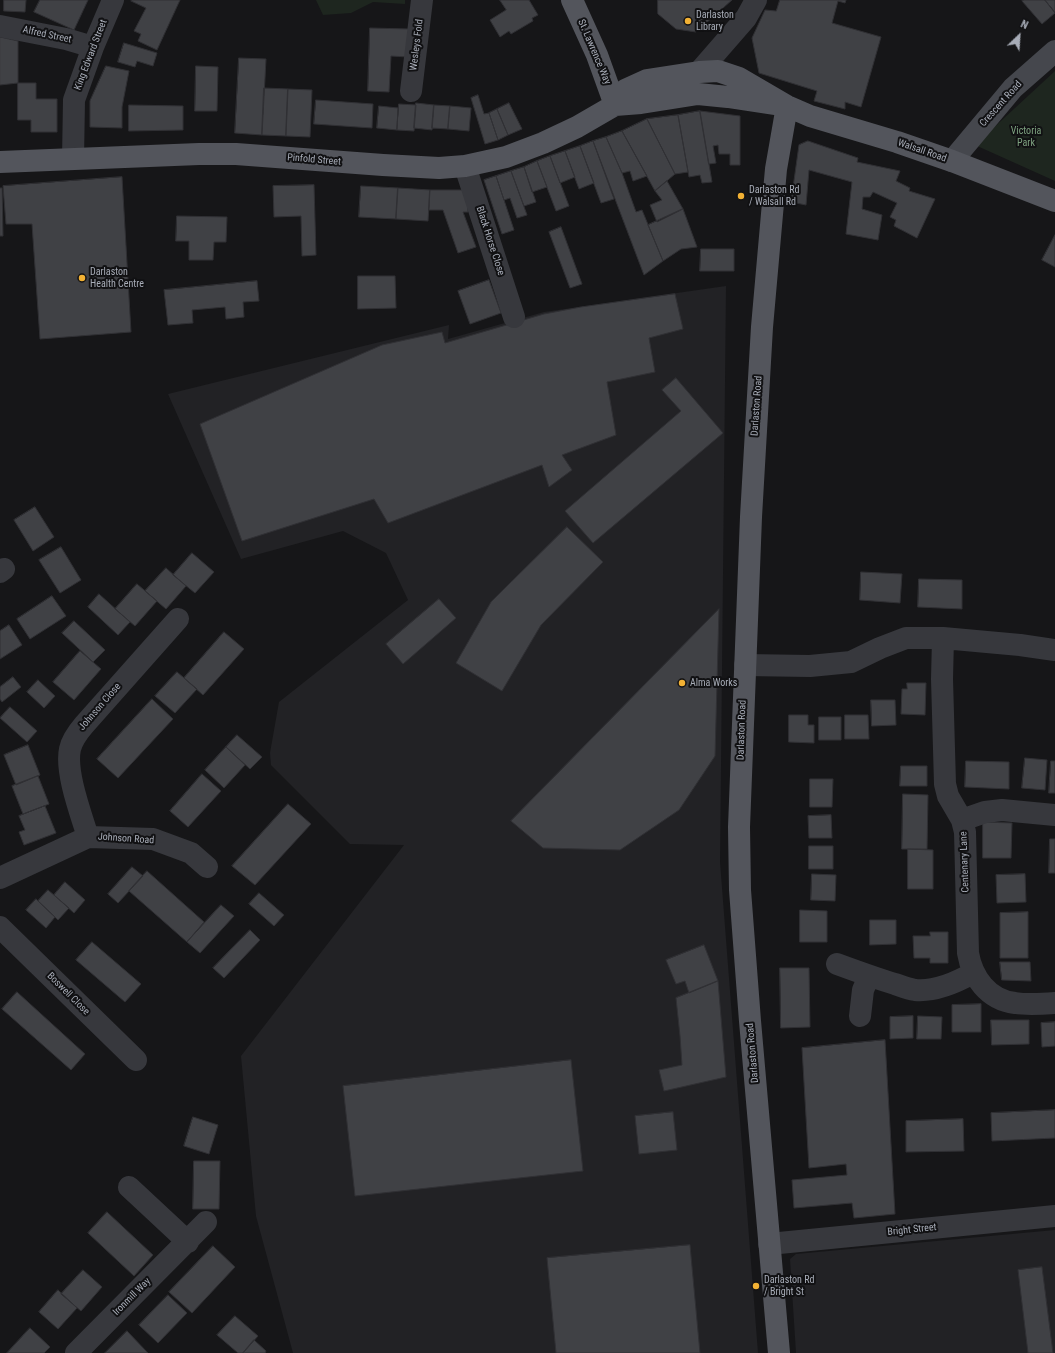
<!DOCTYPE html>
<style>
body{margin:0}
#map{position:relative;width:1055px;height:1353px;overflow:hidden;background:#161618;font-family:"Roboto Condensed",sans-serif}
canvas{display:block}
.north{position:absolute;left:999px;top:16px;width:40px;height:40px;-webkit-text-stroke:3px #111113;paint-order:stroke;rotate:25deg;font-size:11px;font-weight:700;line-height:16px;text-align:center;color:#a8adb8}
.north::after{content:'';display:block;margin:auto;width:14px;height:18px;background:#a8adb8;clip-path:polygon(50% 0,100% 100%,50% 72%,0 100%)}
</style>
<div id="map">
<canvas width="1055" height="1353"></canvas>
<div class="north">N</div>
</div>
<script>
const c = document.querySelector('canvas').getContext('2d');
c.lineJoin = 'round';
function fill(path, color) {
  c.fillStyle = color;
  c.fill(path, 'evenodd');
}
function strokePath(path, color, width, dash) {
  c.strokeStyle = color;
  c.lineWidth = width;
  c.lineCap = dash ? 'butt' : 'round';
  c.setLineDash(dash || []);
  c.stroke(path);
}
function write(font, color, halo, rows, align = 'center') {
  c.font = font + ' "Roboto Condensed",sans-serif';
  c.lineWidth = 4;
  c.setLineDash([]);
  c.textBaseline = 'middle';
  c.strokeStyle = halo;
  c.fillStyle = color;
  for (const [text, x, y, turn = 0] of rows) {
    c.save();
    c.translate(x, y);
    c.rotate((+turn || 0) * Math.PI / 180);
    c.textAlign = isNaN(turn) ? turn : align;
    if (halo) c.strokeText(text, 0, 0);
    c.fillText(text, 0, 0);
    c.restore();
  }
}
fill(new Path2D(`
 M726,286l-6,576 38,491h-465l-37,-137 -15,-160 163,-211 -54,-1 -79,-79 -1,-12 9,-51 129,-102 -22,-47 -43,-22 -102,28 -73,-165 281,-69 -1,14 96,-27z
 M1055,1230v123h-259l-6,-94 6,-5z`), '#222225');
fill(new Path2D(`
 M316,0h89v4l-32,-2 -22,11 -28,2z
 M1055,71v110l-80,-36z`), '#1e261f');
const building = new Path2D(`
 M4,0h22l-1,12 -21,-1z
 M40,0h48l-14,30 -40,-18z
 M132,0h48l-23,50 -19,-9 3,-7 -7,-3 12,-23 -15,-7z
 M500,0h29l9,15 -6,3 1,3 -22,13 -2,-3 -9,6 -10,-17 16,-10z
 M658,0h74l-36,32 -20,-3 -18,-15z
 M780,0h66l-1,3 -7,-2 -6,22 49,14 -20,70 -16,-5v7l-31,-8 3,-10 -58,-18 -7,-35 13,-28 11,1z
 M1024,0h21l10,13 -13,11 -20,-23z
 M1045,0h10v12z
 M370,28l39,1 -1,28 -17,-1 -2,36 -21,-1z
 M0,37l18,4v42l-18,2z
 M124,43l33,10 -4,13 -16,-5 -2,6 -17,-5z
 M239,58l27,1 -4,76 -27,-2z
 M106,66l23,5 -7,36v21l-32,-1v-26z
 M196,66l22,1 -1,44h-22z
 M18,83h18v16h21v33h-26v-12h-13z
 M264,88l24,1 -2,47 -24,-1z
 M288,89l24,1 -2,47 -24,-1z
 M478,95l6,19 5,-1 9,27 -13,4 -14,-46z
 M316,100l57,4 -1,24 -58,-4z
 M416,103l18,2 -2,25 -18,-2z
 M509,103l13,26 -14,6 -11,-26z
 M399,104l17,1 -2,26 -17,-1z
 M129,105l54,1v24l-54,1z
 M434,105l16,1 -2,23 -16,-1z
 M379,106l19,2 -1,22 -20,-2z
 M450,106l21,2 -2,23 -21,-2z
 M497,109l11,26 -10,5 -9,-27z
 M700,111l40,5v49h-10v-11h-11l-1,-9 -5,1 3,17 -7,1z
 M700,111l12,71 -10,1 -2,-8 -11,2 -11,-62z
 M678,115l10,57 -13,2 -28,-55z
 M647,119l28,55 -20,17 -33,-60z
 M622,131l25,45 -14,5 -3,-10 -8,2 -16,-36z
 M606,137l16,36 14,39 6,-2 21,51 -19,14 -51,-134z
 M593,141l21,58 -13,4 -21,-57z
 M808,141l50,17 -1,4 43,9 -4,10 14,7 -1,3 26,8 -18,39 -23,-12 2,-6 -6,-3 7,-14 -24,-11 -3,5h-7l-1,12 20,6 -4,25 -32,-6 6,-52 -43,-12 -3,35 -15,-3 8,-57z
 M580,146l14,37 -15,6 -14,-38z
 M565,151l10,26 -15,6 -10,-27z
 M550,156l19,50 -13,5 -19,-50z
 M537,161l10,26 -15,5 -8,-25z
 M524,167l12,35 -12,4 -13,-35z
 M511,171l16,44 -10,3 -7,-20 -6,2 -8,-24z
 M496,176l18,54 -12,4 -18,-54z
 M122,177l9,155 -91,7 -8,-115h-26l-3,-38z
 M667,181l16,28 -26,13 -7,-17 12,-5 -7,-9z
 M314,185l2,70 -14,1 -1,-40 -27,1 -1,-31z
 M361,186l37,2 -2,31 -37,-2z
 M0,188h2l1,48h-3z
 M398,188l32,2 -2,31 -32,-2z
 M430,190h37l1,22h-5l13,35 -18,6 -15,-43h-14z
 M683,209l14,38 -16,2 -18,12 -15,-36z
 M177,216l50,1 -1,25h-12l-1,18h-24v-19h-13z
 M561,227l21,57 -12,4 -21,-56z
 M1055,235v32l-13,-7z
 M701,249h33v22h-34z
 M358,276h37l1,32 -38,1z
 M489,280l12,33 -31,11 -12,-33z
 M257,281l2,20 -16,1 1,15 -18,2 -1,-12 -33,3 1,13 -25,2 -4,-35z
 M675,294l8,35 -34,9 6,34 -48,10 9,53 -54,20 10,15 -23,17 -7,-22 -154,58 -14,-24 -132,42 -42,-117 182,-79 60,-13 3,11 99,-29 37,-7z
 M676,378l47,55 -130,110 -28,-32 116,-100 -19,-21z
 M35,507l19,30 -21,14 -19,-31z
 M567,527l36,35 -62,63 -39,66 -46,-28 35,-61z
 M61,547l20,33 -21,13 -21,-33z
 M192,553l22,19 -19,21 -22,-18z
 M166,568l20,18 -20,23 -21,-18z
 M861,572l41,2 -2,29 -40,-3z
 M919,579l43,1v29l-44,-2z
 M137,584l20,17 -22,25 -20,-17z
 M99,594l31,28 -12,13 -30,-28z
 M52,596l14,20 -36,23 -13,-20z
 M439,599l17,19 -53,46 -17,-20z
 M719,609l-4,147 -36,54 -59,40 -77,-2 -32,-27z
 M74,621l31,29 -12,12 -31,-29z
 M9,625l13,20 -22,14v-28z
 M224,632l20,17 -41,46 -19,-17z
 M80,651l21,18 -27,31 -21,-18z
 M177,672l20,17 -22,24 -20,-17z
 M13,677l8,10 -19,15 -2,-3v-12z
 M38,680l17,16 -11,12 -17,-16z
 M907,683h19l-1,32 -24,-1 1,-25h5z
 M152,699l21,20 -55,59 -21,-19z
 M871,700h24l1,25 -24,1z
 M10,707l27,24 -10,11 -27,-24z
 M789,715h19v10h6v18l-25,-1z
 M845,715h23l1,24h-24z
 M819,717h22v23h-22z
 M237,735l25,22 -12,12 -24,-22z
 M28,745l12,30 -24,10 -12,-30z
 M226,747l19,18 -21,23 -19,-18z
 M1025,758l22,2 -2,30 -23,-2z
 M966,761l43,1v27l-44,-2z
 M1051,761h4v32h-6z
 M901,766h26v20h-27z
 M202,774l19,17 -33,36 -18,-16z
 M38,776l11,28 -26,10 -11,-28z
 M810,779h23l-1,28h-22z
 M903,794l25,1 -1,54h-25z
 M288,804l23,20 -56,61 -23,-19z
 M45,806l11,27 -32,12 -5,-13 6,-2 -6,-14z
 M831,815l1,23h-23l-1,-22z
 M983,822l29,1 -1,35h-28z
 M1050,839h5v34h-6z
 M809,846h24v23h-24z
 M908,849l25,1v39h-25z
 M132,867l11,9 -25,27 -10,-9z
 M147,871l57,51 -17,20 -58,-51z
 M812,874l24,1 -1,26 -24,-1z
 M1025,874l1,28 -29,1 -1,-28z
 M65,882l20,18 -11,13 -20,-18z
 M48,890l21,18 -11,12 -20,-19z
 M259,893l25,22 -10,11 -25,-22z
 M36,899l19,18 -9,11 -20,-18z
 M221,905l13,11 -34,37 -13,-11z
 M800,910l27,1v31h-27z
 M1028,912v46h-28v-45z
 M870,920h26v24l-26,1z
 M250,930l10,10 -36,38 -11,-10z
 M930,932h18v31h-18v-5h-16l-1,-22h17z
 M92,942l49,42 -16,18 -49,-42z
 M704,945l14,36 -29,12 -4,-12 -9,3 -10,-24z
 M1000,962h30l1,19 -29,-1z
 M780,968h29l1,59 -29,1z
 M718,981l8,96 -62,14 -5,-21 23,-5 -2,-29 -4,-38z
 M17,992l68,62 -14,16 -69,-61z
 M981,1004v28h-29v-27z
 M913,1016v22l-23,1v-22z
 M918,1016l24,1 -1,22h-24z
 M991,1020h38v24l-37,1z
 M1055,1022v24l-13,1 -1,-24z
 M885,1040l10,174 -41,4 -2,-15 -58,5 -2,-28 55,-5 -1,-11 -37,4 -7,-120z
 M571,1060l12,111 -228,25 -12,-110z
 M1055,1110v28l-63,3 -1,-28z
 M673,1112l4,38 -38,4 -4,-38z
 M193,1117l25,8 -9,29 -25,-8z
 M963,1119l1,32 -58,1v-31z
 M194,1161h26l-1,48h-26z
 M107,1212l46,43 -19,21 -46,-43z
 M690,1245l10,108h-144l-9,-95z
 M213,1246l22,21 -43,46 -23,-21z
 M1042,1267l11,86h-25l-10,-83z
 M83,1270l19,17 -21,24 -20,-17z
 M58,1290l19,18 -19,21 -19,-17z
 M168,1295l19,18 -29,30 -19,-18z
 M235,1316l23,20 -15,17h-5l-21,-18z
 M30,1328l20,19 -6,6h-37z
 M127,1331l21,22h-43z
 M254,1340l12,11 -1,2h-22z`);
fill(building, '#404145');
strokePath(building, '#303034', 1);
strokePath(new Path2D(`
 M0,26l66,13 27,8
 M699,72l47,-54 10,-18
 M411,91l11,-91
 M73,159l1,-59 19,-53 20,-47
 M465,166l49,151
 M0,572l4,-3
 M943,638l-1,41 3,105 3,12 14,24 3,12 3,121c4,24 20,47 47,50 13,2 27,1 40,0
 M745,665l65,1 41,-4 29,-14 26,-10h37l77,7 35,5
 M962,820l23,-8 17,-2 53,5
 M88,837c-7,-23 -23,-65 -18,-88 2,-9 8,-17 14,-24l94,-106
 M0,878l88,-41 65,2 38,14 16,14
 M0,927l136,133
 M837,964c19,7 38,14 58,20 6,2 14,5 20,6 20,2 42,-8 58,-17
 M860,1016l3,-26 6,-14
 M129,1187l59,55
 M769,1244l286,-28
 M76,1353l130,-131`), '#37383d', 22);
strokePath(new Path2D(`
 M952,161l61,-73 42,-37`), '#45474d', 22);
strokePath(new Path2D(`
 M572,0l25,55 18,50
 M615,105l26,-2 57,-9 30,3 46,7
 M0,162l199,-8h37l147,11 56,3 26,-2 41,-9 37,-14 34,-16 38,-22 10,-15 22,-10 52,-8 19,-1 21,7 48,28 23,10 87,26 55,19 103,40
 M779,1353l-29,-332 -10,-131 -1,-63 12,-310 11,-190 14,-158 11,-63`), '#53555c', 22);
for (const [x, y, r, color] of [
 [688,21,4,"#f2b134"],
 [741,196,4,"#f2b134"],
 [82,278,4,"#f2b134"],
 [682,683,4,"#f2b134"],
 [756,1286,4,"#f2b134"]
]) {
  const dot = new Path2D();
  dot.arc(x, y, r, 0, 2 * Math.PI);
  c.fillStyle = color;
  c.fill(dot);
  strokePath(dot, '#111113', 1.5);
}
write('10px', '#a8adb8', '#111113', [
 ["Darlaston",696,15],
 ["Library",696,27],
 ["Darlaston Rd",749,190],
 ["/ Walsall Rd",749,202],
 ["Darlaston",90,272],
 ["Health Centre",90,284],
 ["Alma Works",690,683],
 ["Darlaston Rd",764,1280],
 ["/ Bright St",764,1292]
], 'left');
write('10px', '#a8adb8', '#111113', [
 ["Alfred Street",47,35,12],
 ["Wesleys Fold",417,45,-83],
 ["St. Lawrence Way",594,52,67],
 ["King Edward Street",91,55,-69],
 ["Crescent Road",1001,104,-48],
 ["Walsall Road",922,151,19],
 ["Pinfold Street",314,160,5],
 ["Black Horse Close",490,241,72],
 ["Darlaston Road",757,406,-86],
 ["Johnson Close",100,707,-49],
 ["Darlaston Road",742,730,-88],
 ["Johnson Road",126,839,4],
 ["Centenary Lane",965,862,-92],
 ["Boswell Close",68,994,45],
 ["Darlaston Road",753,1053,-95],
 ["Bright Street",912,1230,-6],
 ["Ironmill Way",132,1297,-45]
]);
write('10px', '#7fa381', '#111113', [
 ["Victoria",1026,131],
 ["Park",1026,143]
]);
</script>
